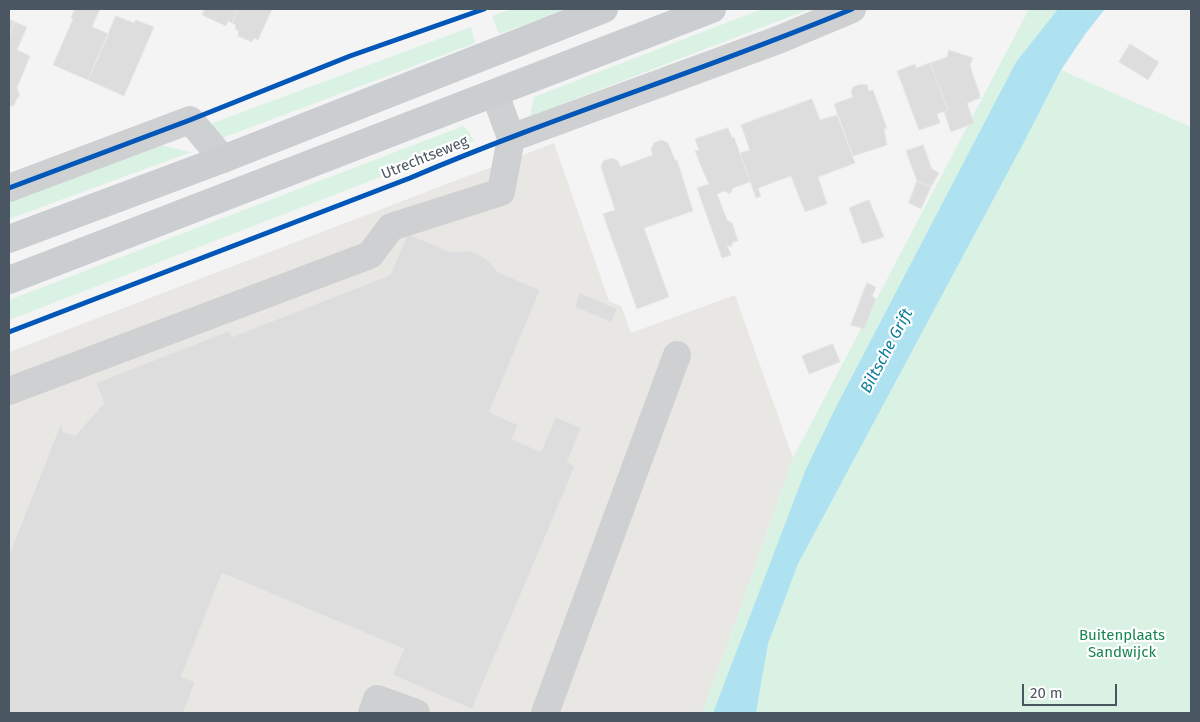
<!DOCTYPE html>
<style>
body{margin:0}
#map{position:relative;width:1200px;height:722px;overflow:hidden;background:#f4f4f4;font-family:"Fira Sans",sans-serif}
canvas{display:block}
.frame{position:absolute;inset:0;border:10px solid #4a5661;pointer-events:none}
.scale{position:absolute;left:1022px;top:684px;width:95px;height:22px;box-sizing:border-box;border:2px solid #4a5661;border-top:0;padding-left:6px;font-size:15px;line-height:18px;white-space:nowrap;color:#4a5661;-webkit-text-stroke:4px #fff;paint-order:stroke}
</style>
<div id="map">
<canvas width="1200" height="722"></canvas>
<div class="frame"></div>
<div class="scale">20 m</div>
</div>
<script>
const c = document.querySelector('canvas').getContext('2d');
c.lineJoin = 'round';
function fill(path, color) {
  c.fillStyle = color;
  c.fill(path, 'evenodd');
}
function strokePath(path, color, width, dash) {
  c.strokeStyle = color;
  c.lineWidth = width;
  c.lineCap = dash ? 'butt' : 'round';
  c.setLineDash(dash || []);
  c.stroke(path);
}
function write(font, color, halo, rows, align = 'center') {
  c.font = font + ' "Fira Sans",sans-serif';
  c.lineWidth = 4.5;
  c.setLineDash([]);
  c.textBaseline = 'middle';
  c.strokeStyle = halo;
  c.fillStyle = color;
  for (const [text, x, y, turn = 0] of rows) {
    c.save();
    c.translate(x, y);
    c.rotate((+turn || 0) * Math.PI / 180);
    c.textAlign = isNaN(turn) ? turn : align;
    if (halo) c.strokeText(text, 0, 0);
    c.fillText(text, 0, 0);
    c.restore();
  }
}
fill(new Path2D(`
 M554,143l55,158 12,5 10,27 104,-38 58,163 -61,174 -30,81h-693v-361z`), '#e8e7e3');
fill(new Path2D(`
 M512,9h55l-68,25 -7,-18z
 M762,9h48l-280,107 4,-19z
 M1029,9h29l-42,53 -179,343 -124,308h-11l30,-81 61,-174z
 M471,27l4,16 -253,95 -12,-14z
 M1061,70l130,57v586h-435l12,-69 30,-80 224,-418z
 M463,126l6,6 5,9 -465,179v-20z
 M159,145l32,7 -182,67v-17z`), '#d9f2e3');
fill(new Path2D(`
 M1058,9h47l-19,24 -25,37 -39,76 -224,418 -30,80 -12,69h-43l93,-244 31,-64 179,-343z`), '#aee2f0');
const building = new Path2D(`
 M75,9h25l-8,18 17,7 -21,46 -35,-15 20,-46 -2,-1z
 M205,9h33l-6,14 -4,-2 -2,5 -24,-11z
 M238,9h34l-14,31 -4,-2 -2,4 -14,-6 1,-5 -4,-2 1,-4 -4,-2z
 M116,16l18,7 2,-3 18,7 -30,69 -36,-16z
 M9,19l6,3 -6,16z
 M15,22l12,5 -10,23 13,6 -13,32 3,8 -2,1 -4,8 -5,2v-69z
 M1130,44l29,18 -11,18 -29,-18z
 M949,50l24,8 -3,8 10,29 -1,1 1,2 -13,5 7,20 -23,9 -7,-21 4,-1 -18,-47 17,-6z
 M930,63l18,47 -11,4 3,9 -21,7 -22,-59 18,-7 1,4z
 M862,84l5,1 2,6 4,-1 14,38 -3,1 3,16 -34,11 -19,-52 19,-7 -2,-5 2,-5z
 M812,99l8,21 17,-5 18,48 -37,14 9,27 -22,8 -14,-36 -33,12 3,8 -5,2 -16,-45 10,-3 -9,-25z
 M728,128l4,10 2,-1 16,45 -17,6 -3,6 -5,-3 -8,3 10,26 5,3 6,18 -5,1 -2,5 -4,-2 4,10 -9,3 -25,-70 12,-4 -6,-13 -8,-20 4,-1 -4,-11z
 M662,140l6,3 7,17h2l16,51 -49,17 25,69 -32,12 -34,-95 12,-4 -14,-43 2,-6 9,-3 6,3 2,6 33,-12 -2,-6 3,-6z
 M923,145l9,24 7,4 -8,14 -14,-6 -11,-30z
 M917,181l14,6 -10,22 -12,-6z
 M869,200l15,37 -22,7 -13,-36z
 M408,234l42,18 20,-1 15,7 13,14 42,18 -51,122 29,13 -6,14 29,13 15,-35 25,11 -14,34 8,4 -103,243 -79,-34 11,-26 -182,-76 -41,104 14,5 -12,31h-174v-158l51,-129 3,1 -1,4 13,5 29,-33 -8,-20 133,-52 3,6 158,-62z
 M867,283l9,4 -4,9 4,3 -12,30 -13,-4z
 M580,293l37,16 -6,13 -36,-15z
 M833,344l7,18 -31,12 -7,-18z`);
fill(building, '#ddddde');
strokePath(building, '#e5e6e7', 1);
strokePath(new Path2D(`
 M495,94l16,44
 M511,138l267,-98 74,-31
 M9,188l181,-68 33,39
 M9,391l361,-136 21,-28 110,-35 10,-54
 M372,713l5,-14 39,14
 M545,713l132,-358`), '#ced0d2', 28);
strokePath(new Path2D(`
 M9,239l214,-80 381,-150
 M9,280l703,-271`), '#caced1', 28);
strokePath(new Path2D(`
 M9,188l181,-68 160,-64 134,-47
 M9,332l401,-154c145,-62 296,-108 442,-169`), '#0057b8', 5);
write('15px', '#4a5661', '#fff', [
 ["Utrechtseweg",425,158,-22]
]);
write('15px', '#17864f', '#fff', [
 ["Buitenplaats",1122,636],
 ["Sandwijck",1122,653]
]);
write('italic 16px', '#0c7c9b', '#fff', [
 ["Biltsche Grift",887,351,-62]
]);
</script>
